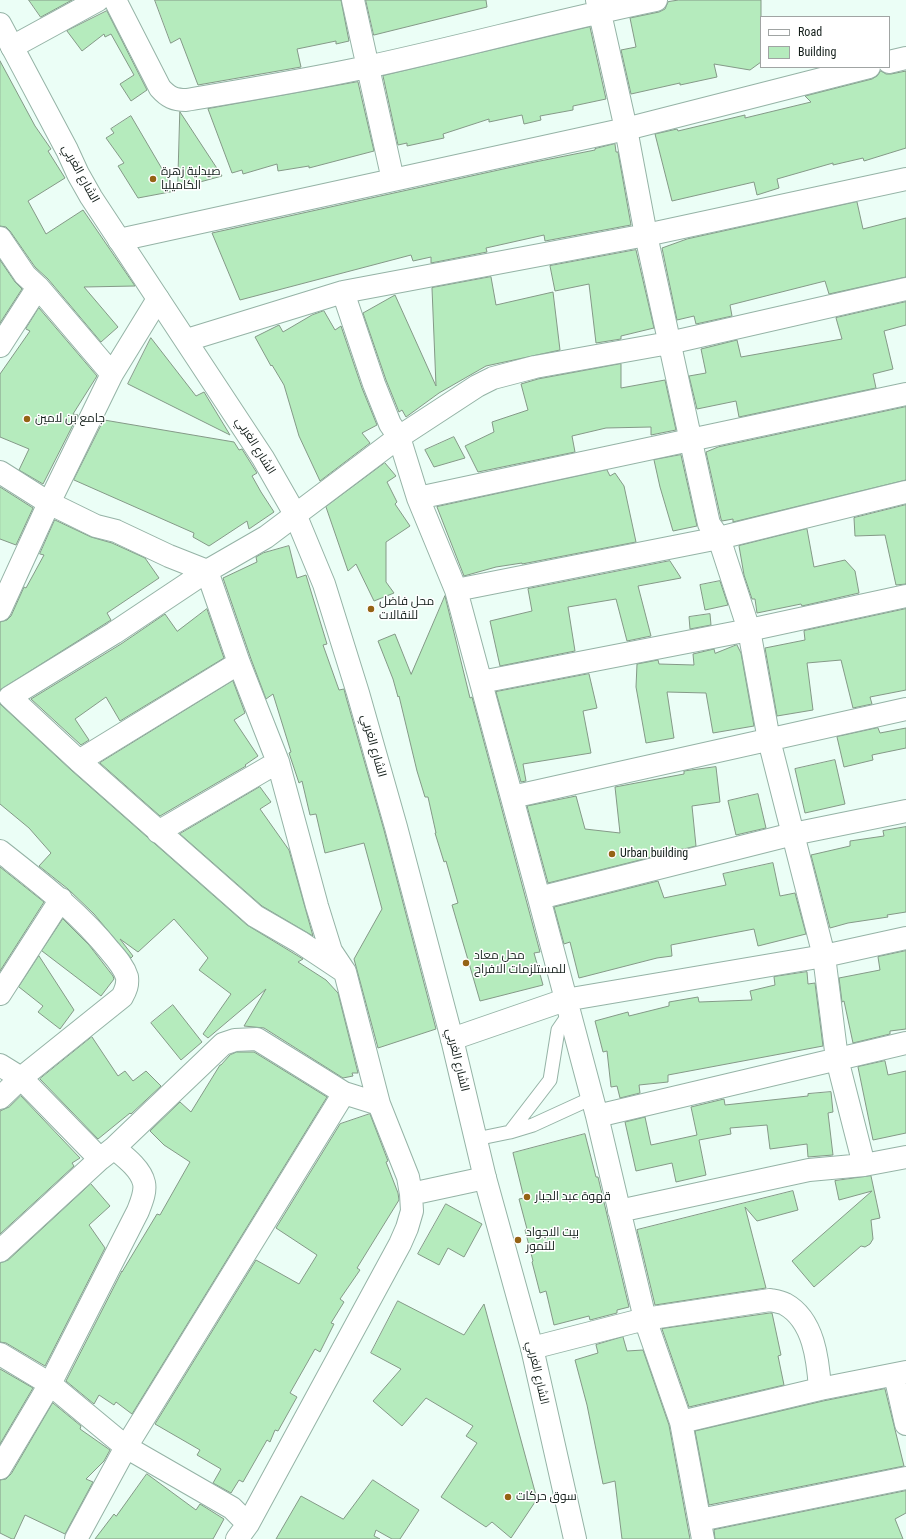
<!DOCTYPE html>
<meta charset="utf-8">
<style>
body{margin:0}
#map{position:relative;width:906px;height:1539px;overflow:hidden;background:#ebfef6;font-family:"Roboto Condensed",sans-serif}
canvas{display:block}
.legend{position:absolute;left:760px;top:16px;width:130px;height:52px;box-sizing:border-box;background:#fff;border:1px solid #a0a4a3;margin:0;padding:5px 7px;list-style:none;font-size:12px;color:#111c18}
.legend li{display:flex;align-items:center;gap:8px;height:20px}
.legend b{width:20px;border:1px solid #a0a4a3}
</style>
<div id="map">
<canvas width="906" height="1539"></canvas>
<ul class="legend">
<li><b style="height:5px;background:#fff"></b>Road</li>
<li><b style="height:11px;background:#b5ebbd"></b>Building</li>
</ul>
</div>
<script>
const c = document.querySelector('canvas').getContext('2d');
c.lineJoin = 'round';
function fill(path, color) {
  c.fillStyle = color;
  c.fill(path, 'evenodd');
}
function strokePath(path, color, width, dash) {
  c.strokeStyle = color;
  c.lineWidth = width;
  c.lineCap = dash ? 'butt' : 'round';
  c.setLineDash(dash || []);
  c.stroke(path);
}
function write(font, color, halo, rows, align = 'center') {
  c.font = font + ' "Roboto Condensed",Cairo,sans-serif';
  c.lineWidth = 3;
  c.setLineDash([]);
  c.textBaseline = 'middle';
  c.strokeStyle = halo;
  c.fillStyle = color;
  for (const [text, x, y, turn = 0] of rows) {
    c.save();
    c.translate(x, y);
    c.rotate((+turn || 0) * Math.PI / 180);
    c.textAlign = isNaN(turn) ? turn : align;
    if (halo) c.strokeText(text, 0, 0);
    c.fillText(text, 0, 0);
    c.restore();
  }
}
const building = new Path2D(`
 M29,0h43l-31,17z
 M155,0h186l8,41 -13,3v-3l-39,8 4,18 -103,18 -18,-47 -9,5z
 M366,0h120l1,7 -113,28z
 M679,0h82v62l-11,8 -36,-6 3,13 -37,8v-2l-49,11 -10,-44 15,-3 -6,-29 29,-6 6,-3 3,-7z
 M107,11l40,79 -16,11 -11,-17 14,-9 -23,-41 -6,3 -1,-3 -22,17 -15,-20z
 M590,27l16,72 -33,7v4l-33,6 1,4 -17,4 -2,-9 -33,7v-3l-46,15 1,4 -37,8v-3l-9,2 -15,-69z
 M0,61l35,65 16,23 -3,2 17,27 -37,23 18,33 37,-24 52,76 -51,1 34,40 -17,15 -53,-63 -13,-12 -25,-36 -4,-4 -6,-1z
 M881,71l5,3h5l15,-3v77l-42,13 -1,-3 -30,7v-2l-56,16 2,9 -22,7 -3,-13 -82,19 -17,-67 22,-5 1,2 67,-16v3l66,-16 -6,-6 67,-17 5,-3z
 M358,82l16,69 -65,17v-2l-31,5 -1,-7 -34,10 -1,-4 -10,3 -24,-64z
 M180,112l42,64 -44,12z
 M131,116l44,75 -37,7 -20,-32 6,-3 -18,-25 8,-5 -3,-4z
 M615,144l1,8h2l13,73 -86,16 -1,-6 -58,13 1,4 -56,11v-6l-18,4 -2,-6 -171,45 -28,-67 323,-71 60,-12v-1z
 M857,202l6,27 43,-11v59l-77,17 -4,-13 -95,24 2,11 -36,8 -2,-8 -17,4 -15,-72 25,-9z
 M636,250l18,78 -33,8v3l-25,4 -7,-59 -34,7 -5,-25z
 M0,260l15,22 7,7 -22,34z
 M491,277l5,28 57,-13 7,58 -74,16 -47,27 -33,24 -4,-7 -3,2 -13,-32 -23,-67 32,-18 41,91 -4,-98z
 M906,302v23l-22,6 9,38 -20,5 3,14 -137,29 -3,-16 -39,8 -8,-33 17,-3 -5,-24 36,-9 4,17 101,-18 -6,-21z
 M39,308l58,68 -24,38 5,1 -35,69 -24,-14 10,-21 -29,-12v-63l30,-43 -4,-2z
 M324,311l11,19 6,-4 21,62 15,37 -15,8 8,10 -50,38 -21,-45 -15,-51 -12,-20 -1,1 -16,-29 24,-12 4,7 29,-17z
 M151,338l45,58 8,-4 26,43 -102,-51z
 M621,364v24l44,-8 11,50 -25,5v-8l-45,1 -34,8 3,16 -97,20 -13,-26 29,-14 -2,-10 36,-12 -7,-26 17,-5z
 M906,407v73l-173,42v-3l-11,2 -1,-2 -15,-67 12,-5z
 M104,420l130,22 5,8 3,-1 15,24 -5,3 9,16 13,20 -25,17 -2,-8 -38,25 -16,-9 1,-4 -120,-53z
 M454,437l11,21 -31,9 -9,-17z
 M681,455l16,71 -24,5 -13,-44 -6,-27z
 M385,463l11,13 -9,6 10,20 -2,2 15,22 -24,16v40l8,11 -20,8 -18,-37 -8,7 -22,-64z
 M607,470l3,6 5,-3 9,13 12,56 -114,22v-1l-26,4 -32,9 -27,-69z
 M0,487l33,21 -17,37 -16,-6z
 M906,505v79l-10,1 -11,-50 -30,1 -1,-18z
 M55,520l36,17 21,6 33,15 14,20 -52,35 4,7 -111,70v-68l7,-2 4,-4 13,-29 2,1 18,-33 -4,-1z
 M807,529l7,38 31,-7 10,11 4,22 -57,13 -1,-2 -44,9 -2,-14h-3l-8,-24 -5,-29z
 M289,546l8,32 9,-3 21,69 -4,1 16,45 5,-1 2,8 38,133 52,199 -58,19 -24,-89 28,-50 -18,-66 -39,10 -9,-39 -6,1 -8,-34 -3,2 -10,-30 2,-1 -18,-58 -7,5 -15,-40 -28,-81 34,-16 -1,-5 7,-4z
 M670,561l11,17 -43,8 13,50 -24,5 -11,-42 -48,8 7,44 -75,15 -10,-45 42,-10 -4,-22z
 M720,581l8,24 -23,5 -5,-25z
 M445,596l25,102 2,-1 68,255 -6,1 9,32 -63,16 -28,-96 6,-2 -12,-42 -2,1 -9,-29h1l-8,-36h-3l-8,-26 -18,-75 -1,1 -5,-18 -15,-38 17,-7 16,40z
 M207,609l17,49 -104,63 -14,-24 -31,22 14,21 -8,5 -50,-46 90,-55 44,-30 12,17z
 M906,609v81l-36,7 2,7 -19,4 -12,-48 -34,3 6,47 -36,6 -12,-68 40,-8 -1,-9z
 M710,614l1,11 -21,4 -1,-12z
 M737,645l4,8 13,73 -41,7 -7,-40 -39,-1 7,46 -28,5 -10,-56 1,-23 21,-4 1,4 35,1 -1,-11 21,-5 1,4z
 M589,674l8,34 -14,3 8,42 -68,11 3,17 -5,1 -25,-90z
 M233,681l12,32 -11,7 24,36 -13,9 1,1 -86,50 -60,-53z
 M0,704l71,66 176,155 56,34 -5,3 28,18 12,13 20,80h-6l1,3 -10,2 -79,-50 -20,-2 22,-37 -58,49 -5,-4 28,-40 -32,-24 9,-12 -34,-39 -36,33 -18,-13 13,17 -2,2 -37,-44 -26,-25 -29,-23 12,-13 -22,-25 -29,-24z
 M878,728l2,5 26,-5v20l-34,7 1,5 -29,7 -7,-30z
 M835,760l10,44 -40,9 -10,-44z
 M716,767l4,35 -28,4 4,40 -12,3 -28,3v4l-108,27 -21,-77 49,-10 9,33 35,4 -5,-46 69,-13v-3l7,-1z
 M260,787l11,15 -11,7 29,41 24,86 -51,-30 -82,-72z
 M758,794l8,34 -30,7 -8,-34z
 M906,827v85l-19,3 1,2 -40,6 -18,5 -19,-73 39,-9v-5l34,-5 -1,-5z
 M773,863l7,33 15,-3 11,41 -48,12 -4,-17 -83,16 1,11 -15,2 -78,20 -9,-36 -6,2 -10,-37 104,-26 6,17 62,-13 -3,-11z
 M0,867l44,35 -44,69z
 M63,919l26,26 24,31 1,3 -13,17 -59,-45z
 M906,951v78l-16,2v3l-37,9 -9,-42 -2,1 -3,-24 41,-8 -2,-13z
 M39,956l35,54 -14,19 -22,-17 5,-6 -24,-19z
 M807,972l1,12 7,-1 8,63 -155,29v7l-29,3 1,8 -20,5 -3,-12 -6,1 -4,-36 -4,1 -8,-31 33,-9 1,4 40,-10v-4l29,-5 1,5 53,-2 -2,-9 25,-6 -1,-8z
 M173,1005l29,37 -21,18 -30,-37z
 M92,1037l26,39 7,-5 8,10 13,-10 15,15 -30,28 -1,-1 -32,26 -58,-60z
 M237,1052h17l73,45 -195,317 -16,-12 -2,3 -15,-10 -5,9 -28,-23 56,-110v1l35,-58 3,1 30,-53 -26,-17 -14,-14 30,-29 11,10 29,-47h1l9,-10z
 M885,1061l3,14 18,-4v62l-33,7 -15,-73z
 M831,1092l2,20 -5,1 5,42 -25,2 -1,-13 -37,5 -3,-24 -37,3 1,6 -32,6 7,35 -30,7 -4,-19 -36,8 -11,-49 20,-5 6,28 46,-10 -6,-28 33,-8 1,6 83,-9v-2z
 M21,1096l59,62 -8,5 2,3 -74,68v-123l9,-4z
 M370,1114l18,47 -2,1 12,31 1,7 -42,68 3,2 -20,29 4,3 -13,21 3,1 -14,28 -5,-3 -25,44 7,4 -19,34 -3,-1 -5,12 -3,-2 -24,42 -4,-2 -8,13 -18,-10 8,-14 -24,-14 3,-5 -45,-26 101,-164 43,24 18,-29 -41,-27 64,-104z
 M585,1134l11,43h2l31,130 -12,3v3l-27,7 -1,-4 -35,9 -8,-34 -6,2 -8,-31 1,-1 -8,-31 2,-1 -8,-30 5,-1 -11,-45z
 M871,1176l9,42 -9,2 2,19 -3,5 -5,3 -4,-1 -47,41 -22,-26 80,-70 -33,9 -4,-19z
 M91,1184l19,22 -21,19 16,23 -60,118 -39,-23 -6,-1v-79l8,-3z
 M793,1191l5,19 -41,11 -12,-14 21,81 -111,17 -18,-75z
 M446,1204l36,20 -18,33 -16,-9 -9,17 -21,-11z
 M398,1301l66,34 20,-31 53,195 -26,39 -19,-16 -6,5 -45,-30 36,-54 -11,-7 7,-10 -47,-28 -24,28 -29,-25 28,-32 -30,-16z
 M770,1313h2l9,42 -3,1 6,29 -95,22 -27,-78z
 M623,1337l4,14 16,-1 26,75 21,114h-68l-7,-58 -12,3 -16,-79 -12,-45 23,-7 -2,-8z
 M0,1369l33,19 -33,56z
 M885,1389l19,77 -195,39 -14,-74 128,-30z
 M53,1403l28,23 -1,3 30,21 -6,11 -18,18 7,3 -28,52 -40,-19 -11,24h-2l-12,-6v-53l6,-1 5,-5z
 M147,1474l49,36 4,-6 24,15 -11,20h-118l19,-25 2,2z
 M373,1480l46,30 -19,29h-8l-16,-9 -2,6 6,3h-104l25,-43 42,23z
 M906,1491v22l-11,6 8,20h-188l-1,-9z`);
fill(building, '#b5ebbd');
strokePath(building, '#849987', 1);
const service = new Path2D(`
 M510,1132l40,-52 8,-50 11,-16
 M476,1139l34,-7 23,-7 59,-27`);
const minor = new Path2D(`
 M115,0l45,88c8,9 14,12 26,12 60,-10 121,-20 181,-33 97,-21 192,-47 289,-67
 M353,0l40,180
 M597,0l29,129 20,106 63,289 10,14 30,92 20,110 55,216 13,103 27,106
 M12,47l86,-47
 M889,62l17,-4
 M0,238l25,37 13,12 -38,59
 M119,240l507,-111 243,-62
 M38,287l74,87
 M343,292l31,92 16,40 9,13 19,61 38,92 83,308 58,218 48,203 36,103 22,117
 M187,340l156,-48 303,-57 260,-56
 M0,472l49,31 47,23 20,5 53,25 38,15 32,92 39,99 39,144 14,45 14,21 34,132 29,73 3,17 1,17 -5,17 -7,16 -152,280 -11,15
 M418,498l488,-104
 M456,590l263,-52 187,-46
 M0,610l49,-107 63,-129 46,-75
 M481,682l268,-52 157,-34
 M79,761l160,-98
 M512,797l394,-88
 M158,832l120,-70
 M0,851c39,31 79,61 110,100 7,8 14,16 17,26 1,8 -1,13 -5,20l-101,81 -21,20
 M539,898l254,-64 113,-23
 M345,972l-45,-30 -45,-26 -176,-155 -69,-64 104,-64 93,-62 59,-34 133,-100 78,-51 16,-8 42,-11 134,-24 237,-54
 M0,994l61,-95
 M452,1039l113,-39 259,-44 82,-18
 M0,1065l21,13 79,81
 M597,1116l309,-73
 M411,1194l74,-16
 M619,1211l190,-41 55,-5 42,-8
 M0,1251l100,-92 14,-11 109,-104 12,-4 22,-1 87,54 35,11
 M532,1348l113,-29 125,-19c5,1 11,2 15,4 29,16 33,56 35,85
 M0,1354l50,30 76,63 106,61 16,16
 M895,1375l11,49
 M681,1422l139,-33 86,-17
 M0,1468l50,-84 88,-173c3,-8 8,-19 6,-28 -3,-14 -19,-26 -30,-35
 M700,1520l206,-42
 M76,1539l50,-92 218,-354`);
const tertiary = new Path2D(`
 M0,24l67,126 11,24 13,23 172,261 32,56 29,70 34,109 38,134 56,212 33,139 47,170 43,191`);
strokePath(service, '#95b3a6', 15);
strokePath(minor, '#95b3a6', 24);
strokePath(tertiary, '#95b3a6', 24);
strokePath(service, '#fff', 13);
strokePath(minor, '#fff', 22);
strokePath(tertiary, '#fff', 22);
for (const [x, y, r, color] of [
 [153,179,4,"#956315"],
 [27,419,4,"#956315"],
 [371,609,4,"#956315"],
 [612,854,4,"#956315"],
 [466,963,4,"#956315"],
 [527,1197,4,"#956315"],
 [518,1240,4,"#956315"],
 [508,1497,4,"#956315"]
]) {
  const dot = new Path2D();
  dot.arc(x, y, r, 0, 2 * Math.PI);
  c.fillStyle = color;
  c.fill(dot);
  strokePath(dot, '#fff', 1.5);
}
write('12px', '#111c18', '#fff', [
 ["صيدلية زهرة",161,172],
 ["الكاميليا",161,186],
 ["جامع بن لامين",35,419],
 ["محل فاضل",379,602],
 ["للنقالات",379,616],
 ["Urban building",620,854],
 ["محل معاد",474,956],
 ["للمستلزمات الافراح",474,970],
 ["قهوة عبد الجبار",535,1197],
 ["بيت الاجواد",526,1233],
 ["للتمور",526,1247],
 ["سوق حركات",516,1497]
], 'left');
write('12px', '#111c18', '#fff', [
 ["الشارع الغربي",80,174,61],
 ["الشارع الغربي",255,446,58],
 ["الشارع الغربي",373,746,74],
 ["الشارع الغربي",457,1060,76],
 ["الشارع الغربي",537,1373,77]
]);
</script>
